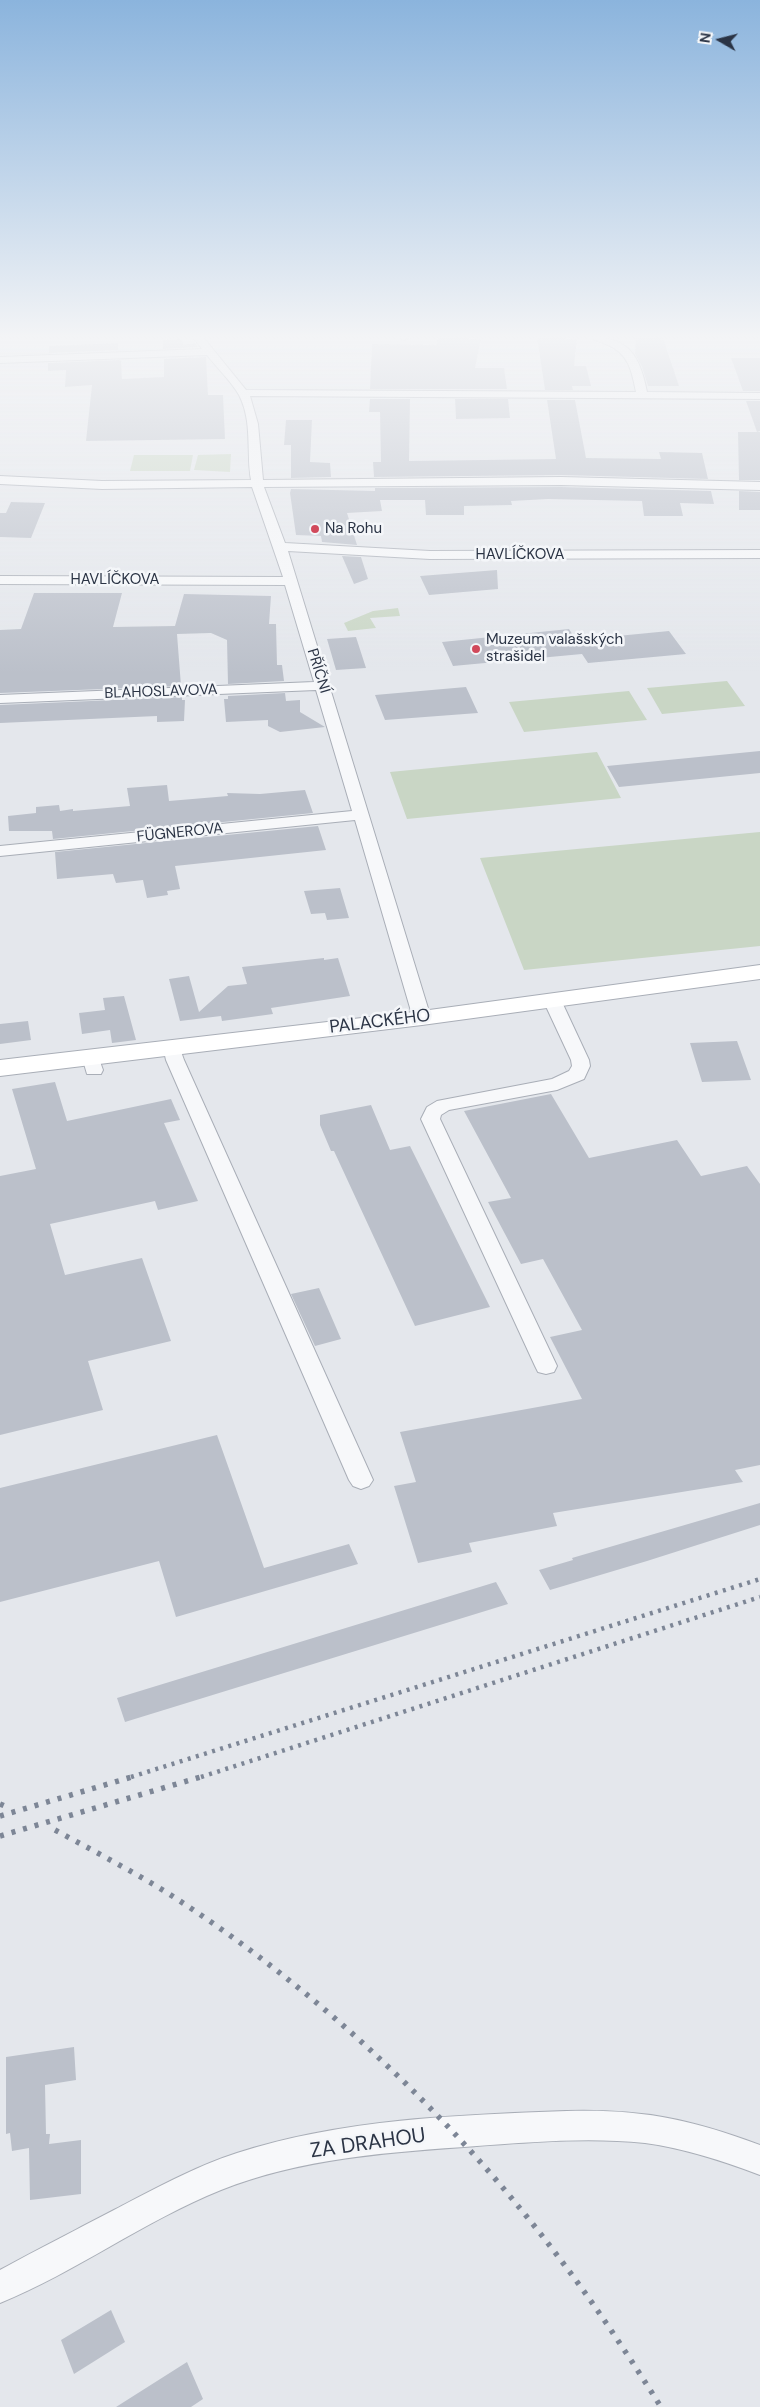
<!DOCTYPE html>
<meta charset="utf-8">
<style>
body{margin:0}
#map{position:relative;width:760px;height:2407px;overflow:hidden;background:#e4e7ec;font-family:"DM Sans",sans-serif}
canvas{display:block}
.north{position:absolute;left:695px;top:15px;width:50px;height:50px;-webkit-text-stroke:4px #f4f6f9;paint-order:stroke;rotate:278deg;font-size:14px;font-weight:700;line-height:20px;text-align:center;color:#2b3445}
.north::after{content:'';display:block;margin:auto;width:18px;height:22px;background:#2b3445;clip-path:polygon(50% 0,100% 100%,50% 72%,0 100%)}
</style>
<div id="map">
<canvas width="760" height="2407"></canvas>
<div class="north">N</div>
</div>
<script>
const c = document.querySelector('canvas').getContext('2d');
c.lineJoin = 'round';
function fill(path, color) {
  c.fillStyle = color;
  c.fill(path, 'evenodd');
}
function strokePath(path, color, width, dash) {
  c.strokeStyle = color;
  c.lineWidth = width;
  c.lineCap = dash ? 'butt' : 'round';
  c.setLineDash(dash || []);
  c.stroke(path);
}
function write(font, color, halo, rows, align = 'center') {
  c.font = font + ' "DM Sans",sans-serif';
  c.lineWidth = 5;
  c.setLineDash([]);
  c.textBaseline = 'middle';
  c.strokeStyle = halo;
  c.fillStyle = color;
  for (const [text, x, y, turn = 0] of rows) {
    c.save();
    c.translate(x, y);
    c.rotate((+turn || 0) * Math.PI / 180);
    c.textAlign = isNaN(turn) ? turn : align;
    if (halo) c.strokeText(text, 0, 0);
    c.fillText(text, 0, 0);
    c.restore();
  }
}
fill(new Path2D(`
 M231,454l-1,18 -36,-2 4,-15z
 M134,455h59l-3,16h-60z
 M398,608l2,8 -30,2 6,10 -28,3 -4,-8 29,-12z
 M727,681l18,25 -83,8 -15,-26z
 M629,691l18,29 -123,12 -15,-30z
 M597,752l24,46 -214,21 -17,-47z
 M760,832v114l-236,24 -44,-112z`), '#c9d6c5');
fill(new Path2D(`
 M438,337l43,2 -6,29h29l3,21h-137l2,-45 64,1z
 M537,337l40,2 -3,27h12l5,20h-19l1,4h-28z
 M636,337l27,1 16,48h-31l-6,-19 -7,-13z
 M182,339l1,6 12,-2 3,4 -35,2v-9z
 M118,343v7l-69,3v-7z
 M206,357l2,38h15l2,44 -139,2 6,-56 -27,2 1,-17 -18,1v-8l71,-3 2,1 1,18 42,-2v-18z
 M731,358h29v33h-17z
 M370,399h40l-1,62 147,-2 -9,-59h28l11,58 75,1 -2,-7 43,1 6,26 -147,-4 -187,2 -1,-15h8l-1,-50h-11z
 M455,399h53l2,19 -54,1z
 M746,401h14v30l-3,1z
 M286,420h26l-2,42 20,1 1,14 -40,1v-33h-7z
 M738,432h22v48h-21z
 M561,487l150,4 3,13 -34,-1 3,13h-39l-2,-15 -94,-2 -37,2 1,4 -48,1v9h-38l-1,-15h-45l2,11 -35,2 10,32 -35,-3 -1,-6 -25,-1 -6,-42 1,-4 84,2v-3z
 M739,491l21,1v18h-21z
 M11,502l34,1 -14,35 -31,-1v-24h6z
 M342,556l19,1 7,22 -14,5z
 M497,570l1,19 -69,6 -9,-19z
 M34,593h88l-9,34 62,-1 9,-32 87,2 -2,28h7l1,41h5l2,16 -56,3 -1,-44 -16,-7 -34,1 4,52 -181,7v-63l21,-1z
 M569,629l7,11 93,-9 17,23 -98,9 -6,-9 -129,12 -11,-24z
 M356,637l10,31 -30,2 -9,-31z
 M466,687l12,26 -93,7 -10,-25z
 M285,693l1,8 14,-1v12l25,15 -45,5 -12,-6v-6l-42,2 -2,-23h4v-3z
 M182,697v3h3l-1,21 -27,1v-6l-157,7v-18z
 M760,751v22l-141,14 -12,-21z
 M167,785l2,16 59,-5 -1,-3 33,1 45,-4 8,23 -260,26 -1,-8h-43l-1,-15 28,-3v-6l23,-2 1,6 13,-2v2l57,-5 -3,-18z
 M318,826l8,24 -151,16 5,23 -13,2 1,4 -21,3 -4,-18 -27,3 -3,-9 -56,5 -2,-27z
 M340,888l9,30 -22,2 -2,-7 -14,1 -7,-23z
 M324,958v2l14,-2 12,38 -79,12 2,6 -51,7 -1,-5 -41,5 -11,-42 20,-3 10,36 29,-26 19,-2 -5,-17z
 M124,996l12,44 -24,3 -2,-13 -28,4 -3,-21 26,-3 -2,-12z
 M28,1021l3,19 -31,4v-20z
 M737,1041l14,39 -49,2 -12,-39z
 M55,1082l12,39 104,-22 9,21 -16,3 34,78 -40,9 -3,-9 -105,23 15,51 77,-17 29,83 -83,20 15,49 -103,25v-259l36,-7 -24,-80z
 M551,1094l38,64 88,-18 24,36 46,-10 13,18v281l-25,5 8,12 -190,31 4,13 -88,17 3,9 -54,11 -24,-77 22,-4 -16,-50 182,-33 -32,-62 32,-7 -39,-71 -22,5 -33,-62 23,-4 -47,-87z
 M371,1105l19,45 20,-4 80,161 -75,19 -81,-175h-3l-11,-26v-10z
 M319,1288l22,51 -26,7 -24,-52z
 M217,1435l47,133 85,-24 9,20 -182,53 -17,-56 -159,41v-114z
 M760,1503v22l-113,36 -97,29 -11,-20 34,-10 -1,-2z
 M496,1582l12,22 -383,118 -8,-24z
 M74,2047l2,33 -31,5 1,49h4l-1,10 32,-4v54l-51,6 -1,-52 -17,3 -2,-18 -4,1v-77z
 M111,2310l14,32 -51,32 -13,-34z
 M187,2362l16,37 -12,8h-75z`), '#bbc0ca');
const street = new Path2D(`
 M193,337h10l43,53 390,2c-4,-20 -7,-38 -28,-47 -6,-3 -13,-4 -18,-8 39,0 50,19 57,55l113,1v6l-510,-3 8,28 5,56 298,-3 199,5v8l-199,-5 -297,2 21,56 145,8 330,-1v8l-330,1 -142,-8 143,467 -3,4h-12l-3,-4 -58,-198 -355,36v-10l352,-35 -36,-121 -316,13v-8l314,-13 -29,-97 -285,-1v-8l283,1 -31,-90 -150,2 -102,-5v-8l102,5 149,-1c-5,-28 2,-58 -12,-85 -8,-14 -22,-27 -32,-40l-207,8v-6l202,-8z
 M398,337h12l-7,3z
 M552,995l6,1 3,4 28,60 1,6 -6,13 -27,11 -108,20 -8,5 -1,4 117,247 -3,6 -8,2 -8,-2 -3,-6 -114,-247 6,-12 10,-6 115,-22 17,-8 3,-5 -1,-6 -28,-60 3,-4z
 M172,1041l6,2 6,17 189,420 -4,6 -8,3 -8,-3 -4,-6 -183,-420 -3,-13 3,-4z
 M91,1051l6,2 6,17 -2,4h-14l-5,-17 3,-4z
 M567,2111c75,-2 123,8 193,34v30c-37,-14 -76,-27 -115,-32 -56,-6 -113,-1 -168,3 -86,6 -176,12 -256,44 -77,31 -145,82 -221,113v-33c38,-21 76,-40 114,-60 40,-21 80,-43 123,-57 106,-34 220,-38 330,-42z`);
const secondary = new Path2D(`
 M760,965v14l-338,46 -422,51v-16l422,-49z`);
strokePath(street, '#a9aeb7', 2);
strokePath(secondary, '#a9aeb7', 2);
fill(street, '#f7f8fa');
fill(secondary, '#fff');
strokePath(new Path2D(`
 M131,1777l629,-198
 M201,1777l559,-180`), '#7d8696', 4.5, [3, 5.5]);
strokePath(new Path2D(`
 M0,1804l7,3
 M0,1816l135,-40
 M55,1830c37,20 75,40 111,62 152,97 289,227 397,371 35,46 67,95 98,144
 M0,1836l204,-60`), '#7d8696', 5.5, [4, 8]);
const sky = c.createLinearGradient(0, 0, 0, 674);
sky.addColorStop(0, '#8bb4dd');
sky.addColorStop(0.5, '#f3f4f6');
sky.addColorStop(1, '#f3f4f600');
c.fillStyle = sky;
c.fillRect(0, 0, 760, 674);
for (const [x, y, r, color] of [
 [315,529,5,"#d1495b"],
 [476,649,5,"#d1495b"]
]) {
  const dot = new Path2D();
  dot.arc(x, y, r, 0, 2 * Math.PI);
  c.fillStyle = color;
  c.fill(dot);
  strokePath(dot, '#f4f6f9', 2);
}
write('15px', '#2b3445', '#f4f6f9', [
 ["Na Rohu",325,529],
 ["Muzeum valašských",486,640],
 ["strašidel",486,657]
], 'left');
write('15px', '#2b3445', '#f4f6f9', [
 ["HAVLÍČKOVA",520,555],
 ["HAVLÍČKOVA",115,580],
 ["PŘÍČNÍ",318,671,73],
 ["BLAHOSLAVOVA",161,692,-2],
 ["FÜGNEROVA",180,833,-6]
]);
write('18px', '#2b3445', '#f4f6f9', [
 ["PALACKÉHO",380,1022,-7]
]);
write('21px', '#2b3445', '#f4f6f9', [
 ["ZA DRAHOU",368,2144,-8]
]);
</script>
